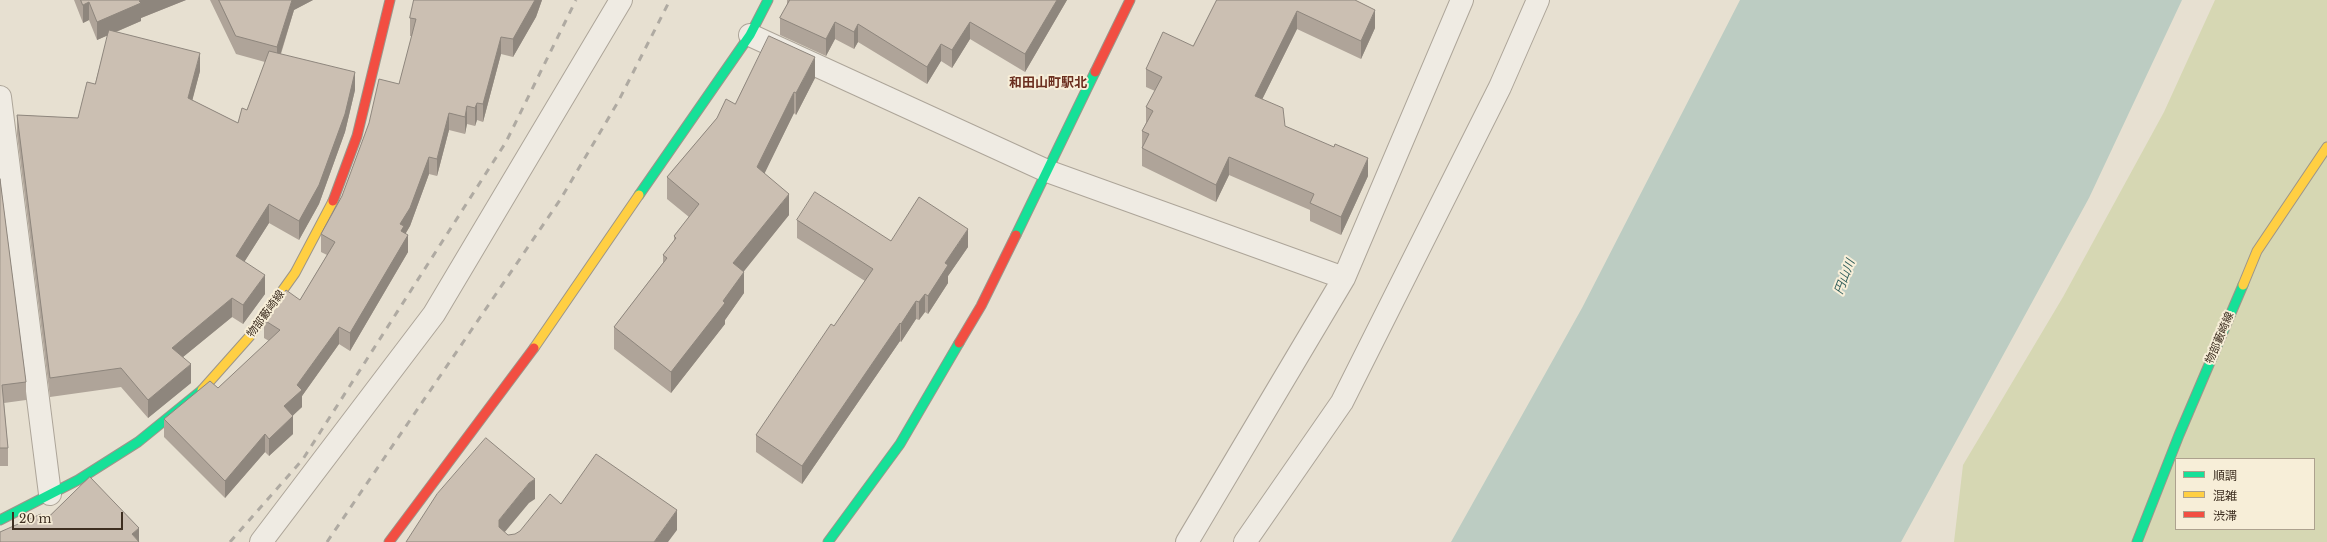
<!DOCTYPE html>
<meta charset="utf-8">
<style>
body{margin:0}
#map{position:relative;width:2327px;height:542px;overflow:hidden;background:#e7e0d1;font-family:"Libre Baskerville","Noto Sans JP",serif}
canvas{display:block}
.legend{position:absolute;left:2175px;top:458px;width:140px;height:72px;box-sizing:border-box;background:#f7eed8;border:1px solid #ada18e;margin:0;padding:5px 7px;list-style:none;font-size:12px;color:#3d2e20}
.legend li{display:flex;align-items:center;gap:8px;height:20px}
.legend b{width:20px;border:1px solid #ada18e}
.scale{position:absolute;left:12px;top:512px;width:111px;height:18px;box-sizing:border-box;border:2px solid #3d2e20;border-top:0;padding-left:5px;font-size:12px;line-height:14px;white-space:nowrap;color:#3d2e20;-webkit-text-stroke:3px #f7eed8;paint-order:stroke}
</style>
<div id="map">
<canvas width="2327" height="542"></canvas>
<ul class="legend">
<li><b style="height:5px;background:#16e098"></b>順調</li>
<li><b style="height:5px;background:#ffcf43"></b>混雑</li>
<li><b style="height:5px;background:#f24e42"></b>渋滞</li>
</ul>
<div class="scale">20 m</div>
</div>
<script>
const c = document.querySelector('canvas').getContext('2d');
c.lineJoin = 'round';
function fill(path, color) {
  c.fillStyle = color;
  c.fill(path, 'evenodd');
}
function strokePath(path, color, width, dash) {
  c.strokeStyle = color;
  c.lineWidth = width;
  c.lineCap = dash ? 'butt' : 'round';
  c.setLineDash(dash || []);
  c.stroke(path);
}
function write(font, color, halo, rows, align = 'center') {
  c.font = font + ' "Libre Baskerville","Noto Sans JP",serif';
  c.lineWidth = 4;
  c.setLineDash([]);
  c.textBaseline = 'middle';
  c.strokeStyle = halo;
  c.fillStyle = color;
  for (const [text, x, y, turn = 0] of rows) {
    c.save();
    c.translate(x, y);
    c.rotate((+turn || 0) * Math.PI / 180);
    c.textAlign = isNaN(turn) ? turn : align;
    if (halo) c.strokeText(text, 0, 0);
    c.fillText(text, 0, 0);
    c.restore();
  }
}
fill(new Path2D(`
 M2215,0h112v542h-373l9,-77 100,-168 101,-185zM2176,459h138v70h-138z`), '#d6d7b3');
fill(new Path2D(`
 M1740,0h442l-93,198 -188,344h-450l131,-234z`), '#bcccc2');
const lane = new Path2D(`
 M261,542l173,-228 187,-314`);
const street = new Path2D(`
 M750,35l297,136 297,107
 M0,97l50,397
 M1187,542l157,-264 118,-278
 M1245,542l97,-140 158,-315 38,-87`);
const fast = new Path2D(`
 M639,195l111,-160 18,-35
 M1016,235l79,-163
 M0,520l78,-40 60,-38 64,-52
 M828,542l72,-98 59,-101
 M2137,542l42,-107 64,-150`);
const slow = new Path2D(`
 M2243,285l14,-34 70,-104
 M534,348l105,-153
 M202,390l48,-54 45,-63 38,-72`);
const jam = new Path2D(`
 M1095,72l35,-72
 M333,201l24,-65 33,-136
 M959,343l22,-37 35,-71
 M389,542l145,-194`);
strokePath(lane, '#ada599', 24);
strokePath(street, '#ada599', 24);
strokePath(fast, '#9c958a', 11);
strokePath(slow, '#9c958a', 11);
strokePath(jam, '#9c958a', 11);
strokePath(lane, '#efebe3', 22);
strokePath(street, '#efebe3', 22);
strokePath(fast, '#16e098', 9);
strokePath(slow, '#ffcf43', 9);
strokePath(jam, '#f24e42', 9);
strokePath(new Path2D(`
 M230,542l73,-83 203,-317 70,-142
 M327,542l233,-342 58,-98 52,-102`), '#afaaa2', 3, [7, 7]);
fill(new Path2D(`
 M74,0h112l-45,18v3l-25,11 84,39 -8,29 46,23 9,-13 18,-48 -29,-8 -26,-54h103l-19,10 -13,44 74,36 -10,42 -26,72 -20,36 -30,-17 -25,39 21,32 -22,30 -11,-7 -49,40 8,26 -43,35 -27,-31 -71,10 -33,-263v-19l61,3 17,-34 13,-49 -11,5 -8,-20 -6,3z
 M414,0h128l-6,17 -23,40 -12,-3 -18,68 -6,-2 -2,6 -8,-2 -2,10 -16,-4 -12,46 -8,-2 -19,52 -4,7 2,19 -58,99 -11,-7 -37,52v11l-10,9 1,18 -24,22 -4,-4 -40,46 -61,-61v-18l54,-31 51,-47 -5,-3v-18l36,-20 27,-45 -6,-3v-18l21,-38 57,-112 13,-48h-2v-18z
 M787,0h280l-42,72 -55,-33 -18,29 -11,-7 -14,23 -69,-42 -4,7 -19,-10 -9,17 -46,-21v-17l7,-13z
 M1217,0h138l20,28 -14,31 -64,-30 -35,70 23,27 83,50 -27,59 -31,-14v-11l-81,-35 -13,27 -74,-36v-35l4,-8v-16l9,-16 -9,-4v-18l47,-23z
 M815,78l-19,37 -2,-2 -30,60 25,42 -46,56 1,22 -19,27v4l-54,69 -57,-44v-22l49,-64v-8l11,-14v-5l15,-19 -22,-18v-22l50,-59 18,-14z
 M0,179l26,203v18l-22,3 4,45v18h-8z
 M797,220l94,21 77,6 -20,29v7l-20,31 -3,-2 -6,8 -3,-1 -15,23 -1,-1 -98,143 -46,-32v-17l78,-109 31,-45 -68,-43z`), '#afa499');
fill(new Path2D(`
 M141,0h45l-45,18v3l-44,19v-18z
 M292,0h21l-19,10 -17,55v-18z
 M535,0h7l-6,17 -23,40v-18z
 M1057,0h10l-42,72v-18z
 M89,2v18l-6,3v-18z
 M1375,10v18l-14,31v-18z
 M1297,11v18l-42,85v-18z
 M835,22v17l-9,17v-17z
 M970,22v17l-18,29v-18z
 M858,24v18l-4,7v-17z
 M501,37v17l-18,68v-18z
 M941,44v17l-14,23v-17z
 M200,53v18l-12,46v-19z
 M815,57v21l-19,37v-22z
 M355,72v18l-10,42 -26,72 -20,36v-19z
 M794,92v21l-37,76v-22z
 M477,103v17l-2,6v-18z
 M467,106v18l-2,10v-17z
 M449,113v17l-12,46v-17z
 M429,157v17l-19,52 -6,10 4,-1v17l-58,99v-18l50,-109z
 M1229,157v18l-13,27v-17z
 M1368,158v18l-27,59v-18z
 M789,194v21l-56,70v-22z
 M269,204v19l-33,52v-19z
 M968,229v18l-20,29v7l-20,31v-18l17,-33z
 M744,272v21l-19,27v4l-54,69v-21z
 M265,275v19l-22,30v-19z
 M925,294v18l-6,8v-18z
 M232,298v19l-60,49v-18z
 M916,301v18l-15,23v-18z
 M900,323v18l-98,143v-18z
 M339,327v17l-37,52v11l-18,17v-18l13,-21z
 M191,364v19l-43,35v-18z
 M293,416v18l-24,22v-17z
 M265,434v18l-40,46v-17z
 M535,479v20l-6,4 -30,36v-19l30,-37z
 M677,510v20l-9,12h-14z
 M139,528v14l-7,-8z`), '#8e867d');
const building = new Path2D(`
 M81,0h60l-2,1 2,2 -44,19 -8,-20 -6,3z
 M219,0h73l-15,47 -41,-11z
 M414,0h121l-22,39 -12,-2 -18,67 -6,-1 -2,5 -8,-2 -2,11 -16,-4 -12,46 -8,-2 -19,51 -10,16 4,2 -3,5 7,4 -58,98 -11,-6 -42,58 5,5 -18,16 9,10 -24,23 -4,-5 -40,47 -61,-62 46,-38 8,7 62,-58 -16,-10 22,-30 14,10 35,-58 -14,-8 21,-38 27,-73 10,-44 20,5 17,-65 -6,-1z
 M790,0h267l-32,54 -55,-32 -18,28 -11,-6 -14,23 -69,-43 -4,8 -19,-10 -9,17 -46,-21z
 M1217,0h138l20,10 -14,31 -64,-30 -42,85 28,12 2,18 49,21 1,-3 33,14 -27,59 -31,-14 4,-9 -85,-37 -13,28 -74,-37 7,-14 -7,-3 11,-20 -7,-4 16,-30 -16,-8 17,-37 30,14z
 M109,30l91,23 -12,45 50,25 4,-15 5,2 22,-59 86,21 -10,42 -26,71 -20,36 -30,-17 -33,52 29,19 -22,30 -11,-7 -60,50 19,16 -43,36 -27,-32 -71,10 -33,-263 61,3 9,-36 8,2z
 M769,36l46,21 -19,36 -2,-1 -37,75 32,27 -56,69 11,9 -21,29 2,2 -54,69 -57,-45 53,-69 -4,-3 13,-17 -2,-2 25,-32 -32,-27 50,-59 9,-19 9,5z
 M0,179l26,203 -24,3 6,63h-8z
 M815,192l76,49 28,-44 49,32 -23,34 3,2 -20,31 -3,-2 -6,8 -3,-1 -15,23 -1,-1 -98,143 -46,-31 75,-111 3,2 39,-57 -76,-49z
 M486,438l49,41 -6,4 -30,37v7l9,8 7,-1 5,-3 30,-37 11,10 35,-50 81,56 -23,32h-248l31,-48z
 M90,477l49,51 -7,6 7,8h-139v-10l41,-18 3,7z`);
fill(building, '#cbbfb2');
strokePath(building, '#8e867d', 1);
write('11px', '#3d2e20', '#f7eed8', [
 ["物部藪崎線",266,314,-54],
 ["物部藪崎線",2220,338,-67]
]);
write('italic 12px', '#2f5d5a', '#f7eed8', [
 ["円山川",1845,277,-69]
]);
write('bold 13px', '#6b2e1e', '#f7eed8', [
 ["和田山町駅北",1048,83]
]);
</script>
